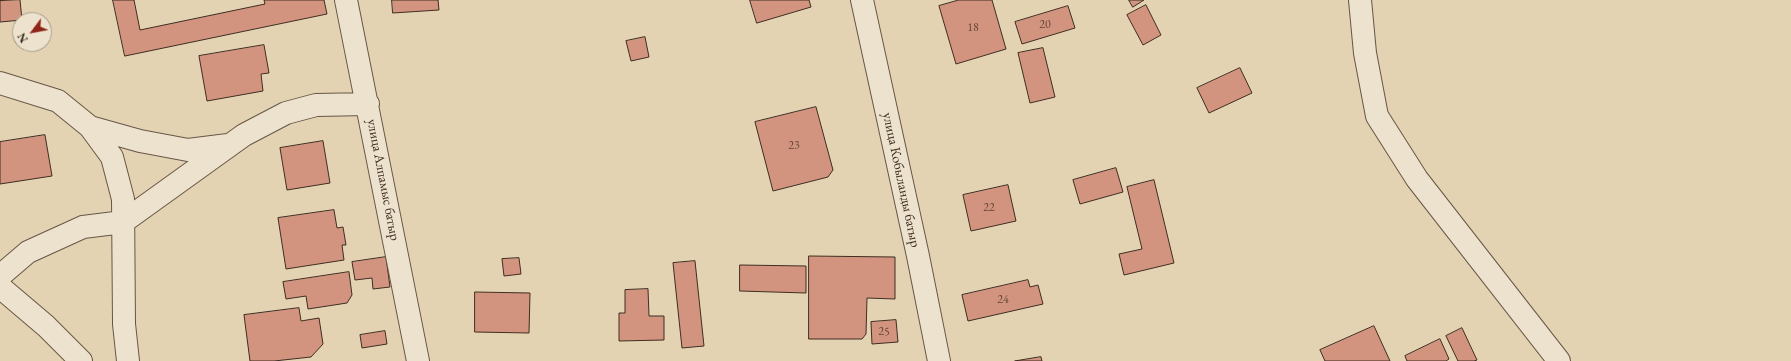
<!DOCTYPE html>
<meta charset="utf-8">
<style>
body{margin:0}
#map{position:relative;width:1791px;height:361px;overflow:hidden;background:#e3d3b3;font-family:"EB Garamond",serif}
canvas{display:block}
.north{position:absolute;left:12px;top:12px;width:40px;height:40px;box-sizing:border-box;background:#ede2ce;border:1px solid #a79a89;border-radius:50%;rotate:238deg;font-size:11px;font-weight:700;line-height:16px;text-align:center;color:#3e2d21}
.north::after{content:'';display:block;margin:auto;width:14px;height:18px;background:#8f2418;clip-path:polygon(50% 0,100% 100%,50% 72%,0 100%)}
</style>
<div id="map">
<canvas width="1791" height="361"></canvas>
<div class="north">N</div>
</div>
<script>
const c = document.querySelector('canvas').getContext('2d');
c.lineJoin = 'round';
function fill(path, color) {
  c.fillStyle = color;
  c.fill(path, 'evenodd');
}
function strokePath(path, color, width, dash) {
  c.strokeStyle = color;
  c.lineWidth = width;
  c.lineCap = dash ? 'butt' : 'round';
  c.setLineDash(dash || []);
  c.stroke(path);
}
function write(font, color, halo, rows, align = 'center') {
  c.font = font + ' "EB Garamond",serif';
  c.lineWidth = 3;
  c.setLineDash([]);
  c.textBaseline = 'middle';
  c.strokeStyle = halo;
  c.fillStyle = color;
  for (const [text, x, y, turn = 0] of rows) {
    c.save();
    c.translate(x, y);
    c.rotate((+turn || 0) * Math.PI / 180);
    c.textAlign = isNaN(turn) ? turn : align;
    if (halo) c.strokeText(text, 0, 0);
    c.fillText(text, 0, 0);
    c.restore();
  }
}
const building = new Path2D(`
 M20,0l2,20 -22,2v-21z
 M113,0h21l6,30 125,-26 -1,-4h60l3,14 -202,42z
 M392,0h46l1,10 -46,3z
 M750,0h59l2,7 -54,16z
 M959,0h33l14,49 -50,15 -17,-58z
 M1129,0h15l-11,7z
 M1146,5l15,30 -18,10 -16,-30z
 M1068,6l7,22 -53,16 -7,-22z
 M645,37l4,20 -18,4 -5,-20z
 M264,45l5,28 -8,1 2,17 -56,10 -8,-45z
 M1043,48l12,49 -25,6 -12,-50z
 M1240,68l12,25 -43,20 -12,-25z
 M816,107l17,63 -5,7 -55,14 -18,-69z
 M45,135l7,41 -52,8v-42z
 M323,141l7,42 -43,7 -7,-42z
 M1116,168l7,24 -43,12 -7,-24z
 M1154,180l20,83 -50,12 -5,-21 23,-5 -15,-62z
 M1008,185l8,36 -45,10 -8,-36z
 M334,210l3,18 6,-1 3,18h-4l2,15 -58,9 -8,-51z
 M809,256l86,1v42l-28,-1 -1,36 -4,5h-53z
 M386,257l4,30 -17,2 -1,-11 -17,2 -3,-18z
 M519,258l2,16 -17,2 -2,-17z
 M695,261l9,85 -22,2 -9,-85z
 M740,265l66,1v27l-66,-2z
 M349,272l3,23 -5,8 -39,6 -2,-13 -20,3 -3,-17z
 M1028,280l2,7 8,-2 5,19 -75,17 -6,-26z
 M648,289l1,27h15v24l-45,1v-28h6v-23z
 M475,292l55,1 -1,40 -54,-1z
 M299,308l2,13 18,-3 4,26 -12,13 -37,4h-24l-6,-46z
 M896,320l2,22 -26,2 -1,-22z
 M1374,326l16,35h-65l-5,-11z
 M1462,328l15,32 -3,1h-16l-12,-25z
 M385,331l2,13 -25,4 -2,-13z
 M1440,339l9,20 -3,2h-39l-2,-5z
 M1041,357l1,4h-27z`);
fill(building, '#d3947f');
strokePath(building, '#3e2d21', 1);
const street = new Path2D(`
 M346,0l72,361
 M862,0l56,256 21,105
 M1360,0l5,53 12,63 40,63 142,182
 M0,83l58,18 32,26 22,30 11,42 1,125 4,37
 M90,127l50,14 48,9 40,-5
 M0,276l28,-24 55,-25 40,-5 121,-87 42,-22 30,-8 52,-1
 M0,287l46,39 35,35`);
strokePath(street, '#675646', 24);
strokePath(street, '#ede2ce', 22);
write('12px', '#634738', null, [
 ["20",1045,25],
 ["18",973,28],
 ["23",794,146],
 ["22",989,208],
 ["24",1003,300],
 ["25",884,332]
]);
write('14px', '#3e2d21', '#ede2ce', [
 ["улица Алпамыс батыр",383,180,79],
 ["улица Кобыланды батыр",901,180,78]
]);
</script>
